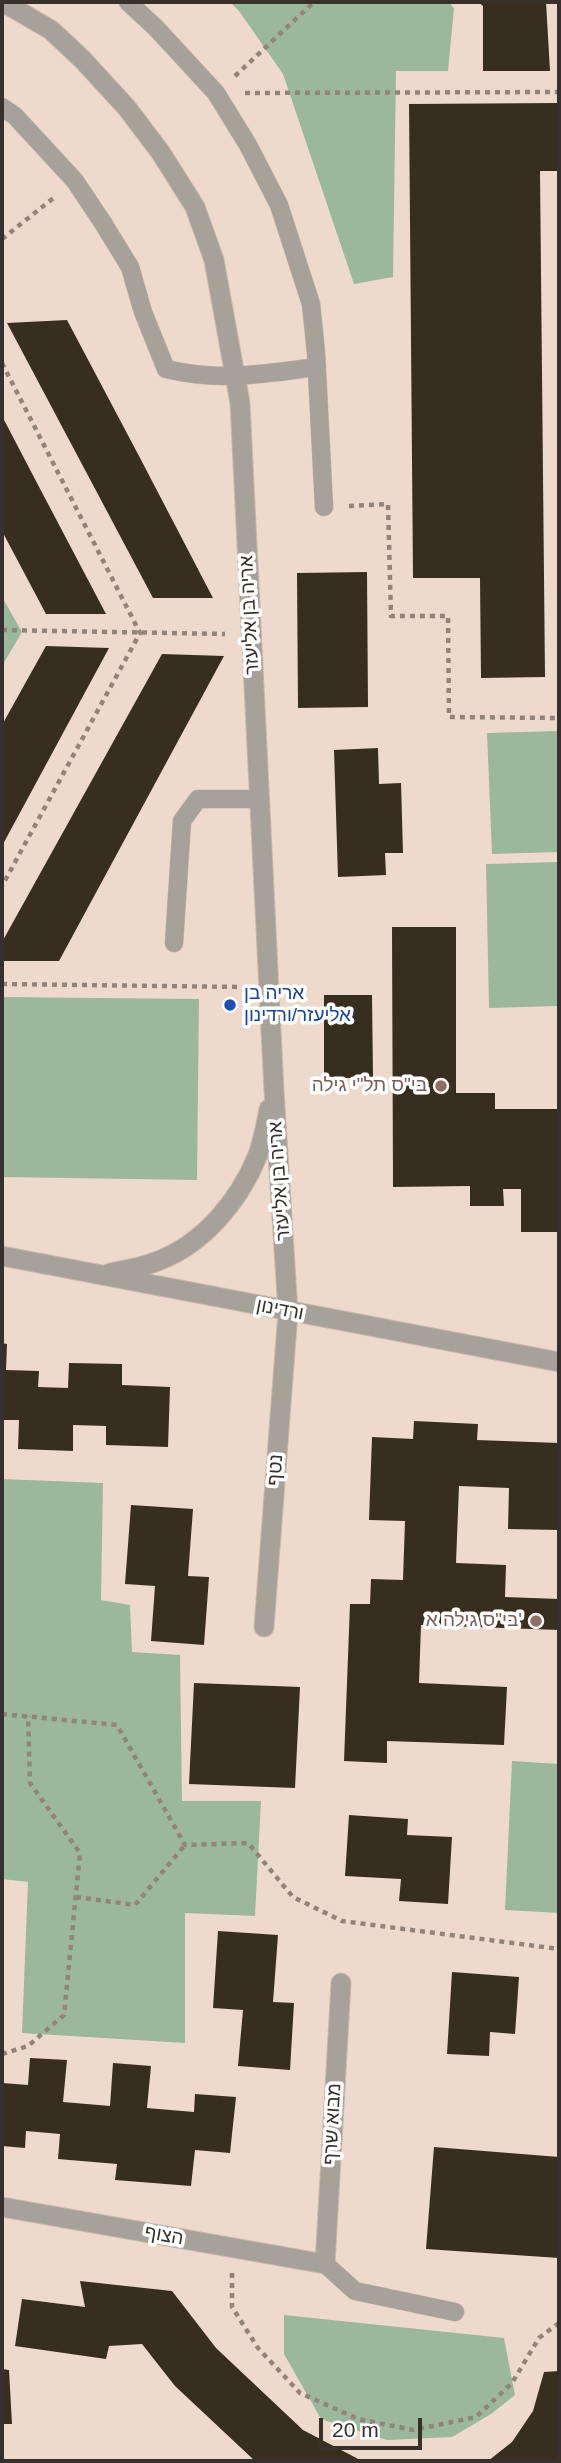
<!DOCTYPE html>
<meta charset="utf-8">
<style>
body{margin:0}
#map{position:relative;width:561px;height:2463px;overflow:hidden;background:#eedacc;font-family:Arial,sans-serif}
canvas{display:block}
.frame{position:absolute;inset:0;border:4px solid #38302b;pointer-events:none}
.scale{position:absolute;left:319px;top:2418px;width:103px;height:32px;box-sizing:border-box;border:4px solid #38302b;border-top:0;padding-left:9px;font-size:21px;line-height:24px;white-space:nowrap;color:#38302b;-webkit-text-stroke:5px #fff;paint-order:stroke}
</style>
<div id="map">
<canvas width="561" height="2463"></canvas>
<div class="frame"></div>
<div class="scale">20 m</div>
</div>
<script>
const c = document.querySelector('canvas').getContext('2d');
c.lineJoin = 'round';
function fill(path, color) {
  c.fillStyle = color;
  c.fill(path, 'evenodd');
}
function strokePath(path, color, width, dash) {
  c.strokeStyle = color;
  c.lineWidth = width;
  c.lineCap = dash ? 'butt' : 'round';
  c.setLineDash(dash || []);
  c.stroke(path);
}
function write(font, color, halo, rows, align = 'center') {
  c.font = font + ' Arial,"Noto Sans Hebrew",sans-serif';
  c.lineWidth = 7;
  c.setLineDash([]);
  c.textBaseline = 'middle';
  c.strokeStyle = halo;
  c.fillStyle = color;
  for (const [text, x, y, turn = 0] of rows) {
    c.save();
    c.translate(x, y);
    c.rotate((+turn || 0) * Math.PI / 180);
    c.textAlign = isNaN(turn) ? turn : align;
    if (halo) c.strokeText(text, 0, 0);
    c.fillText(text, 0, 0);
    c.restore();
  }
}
fill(new Path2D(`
 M230,2h218l6,6 -6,63h-52l-3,206 -39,7 -71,-210 -44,-63z
 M2,597l20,35 -20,34z
 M559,731v121l-67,2 -5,-121z
 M559,862v144l-70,2 -3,-144z
 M2,997l197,2 -2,181 -195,-3z
 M2,1479l101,4 -2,117 29,5 2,47 48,3 2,146h79l-6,115 -70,-3v130l-163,-10 6,-151 -26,-3z
 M512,1761l47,3v149l-54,-3z
 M284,2315l220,23 11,57 -24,19 -39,23 -65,3 -66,-21 -37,-65z`), '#9cb89c');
fill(new Path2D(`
 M478,2h68l4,69h-67v-65z
 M559,103v68h-19l5,506 -64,1 -1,-100h-67l-4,-474z
 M67,320l72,136 74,142h-60l-146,-275z
 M2,416l35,67 69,131h-60l-44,-83z
 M367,572l1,135 -70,1 -1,-135z
 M46,646l63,2 -107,198v-121z
 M162,654l62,2 -165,305h-57v-19z
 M378,748l1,36 22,-1 2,70h-18l1,22 -48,2 -4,-127z
 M392,927h64v166h39v16h64v123h-38v-43h-18l1,17h-34v-20l-77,1z
 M324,995h48l1,83h-49z
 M2,1343l5,1 -1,26 33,1 -1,16 30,1 1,-25 53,1v21l48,2 -2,60 -62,-2v-19l-33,-1v26l-55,-2 1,-29h-17z
 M414,1421l64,3 -1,16 82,3v87l-51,-1 1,-41 -50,-2 -3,77 50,2 -1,32 54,2v31l-138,-5 -2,58 88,4 -3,58 -117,-4v22l-43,-2 6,-157h20l1,-25 32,1 2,-59 -36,-1 3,-83 41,2z
 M131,1505l62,4 -5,67 21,1 -5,68 -53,-4 4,-55 -30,-2z
 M194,1683l106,4 -5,101 -106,-4z
 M349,1815l59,4 -1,16 45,2 -4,67 -49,-3 2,-22 -56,-3z
 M218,1931l60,4 -5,67 21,1 -4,67 -52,-4 5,-56 -30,-2z
 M452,1972l67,5 -4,57 -25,-2 -1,24 -42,-2z
 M30,2058l37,2 -4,42 47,4 3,-43 38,3 -4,42 47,4 1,-18 41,3 -6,56 -35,-3 -4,36 -76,-6 2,-16 -59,-5 2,-25 -34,-3 -1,17 -23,-2v-63l26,2z
 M434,2147l125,10v101l-133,-9z
 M80,2281l92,10 44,57 87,82 59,31h-107l-80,-75 -33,-42 -33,2 -3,13 -91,-13 7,-47 63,8z
 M2,2369l7,1 3,54h-10z
 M559,2371v90h-71l24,-19 21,-31 11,-39z`), '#382e1f');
const service = new Path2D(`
 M128,2l28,26 60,65 32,52 31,60 32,99 5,49 8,154
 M2,107l13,9 25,27 35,38 28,42 27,44 13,45 23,57c54,13 97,5 150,-2
 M174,943l8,-122 16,-22h62
 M325,2264l30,27 100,21`);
const minor = new Path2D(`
 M3,2l48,28 31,29 45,49 34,45 34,54 19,53 26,143 34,688 14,221 -24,315
 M2,1256l557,106
 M110,1273c16,-3 33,-6 48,-12 45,-17 81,-60 99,-104 6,-15 9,-32 12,-48
 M2,2207l323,57 16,-281`);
strokePath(service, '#cab8ac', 19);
strokePath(minor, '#cab8ac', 21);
strokePath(new Path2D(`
 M235,76l79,-74
 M245,93l314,-1
 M2,239l54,-43
 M2,363l138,270 -138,253
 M349,506l39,-2 3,112h57l1,101 110,1
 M2,630l223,4
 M2,984l240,3
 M2,1714l115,11 68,120 63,-2 45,54 49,24 217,28
 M76,1897l59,8 50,-60
 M2,2054l26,-8 36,-31 16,-162 -50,-70 -2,-67
 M232,2273v34l26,41 42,45 58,26 55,11 63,-13 36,-34 27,-45 20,-15`), '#92847a', 4.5, [5, 5]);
strokePath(service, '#a6a299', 18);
strokePath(minor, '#a6a299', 19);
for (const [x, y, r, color] of [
 [230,1005,7,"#1a4fb4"],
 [441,1086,7,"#8d6e63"],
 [536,1621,7,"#8d6e63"]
]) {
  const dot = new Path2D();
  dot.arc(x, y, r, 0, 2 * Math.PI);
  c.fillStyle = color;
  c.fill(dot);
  strokePath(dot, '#fff', 2.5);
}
write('19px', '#38302b', '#fff', [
 ["אריה בן אליעזר",250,615,-93],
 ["אריה בן אליעזר",280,1181,-94],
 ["ורדינון",280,1310,11],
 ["נטף",276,1470,-86],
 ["מבוא שרף",333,2124,-87],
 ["הצוף",164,2236,10]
]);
write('19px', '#164399', '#fff', [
 ["אריה בן",244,994],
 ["אליעזר/ורדינון",244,1016]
], 'left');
write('19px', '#785e54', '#fff', [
 ["בי\"ס תל\"י גילה",427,1086],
 ["בי\"ס גילה א'",522,1621]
], 'right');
</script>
